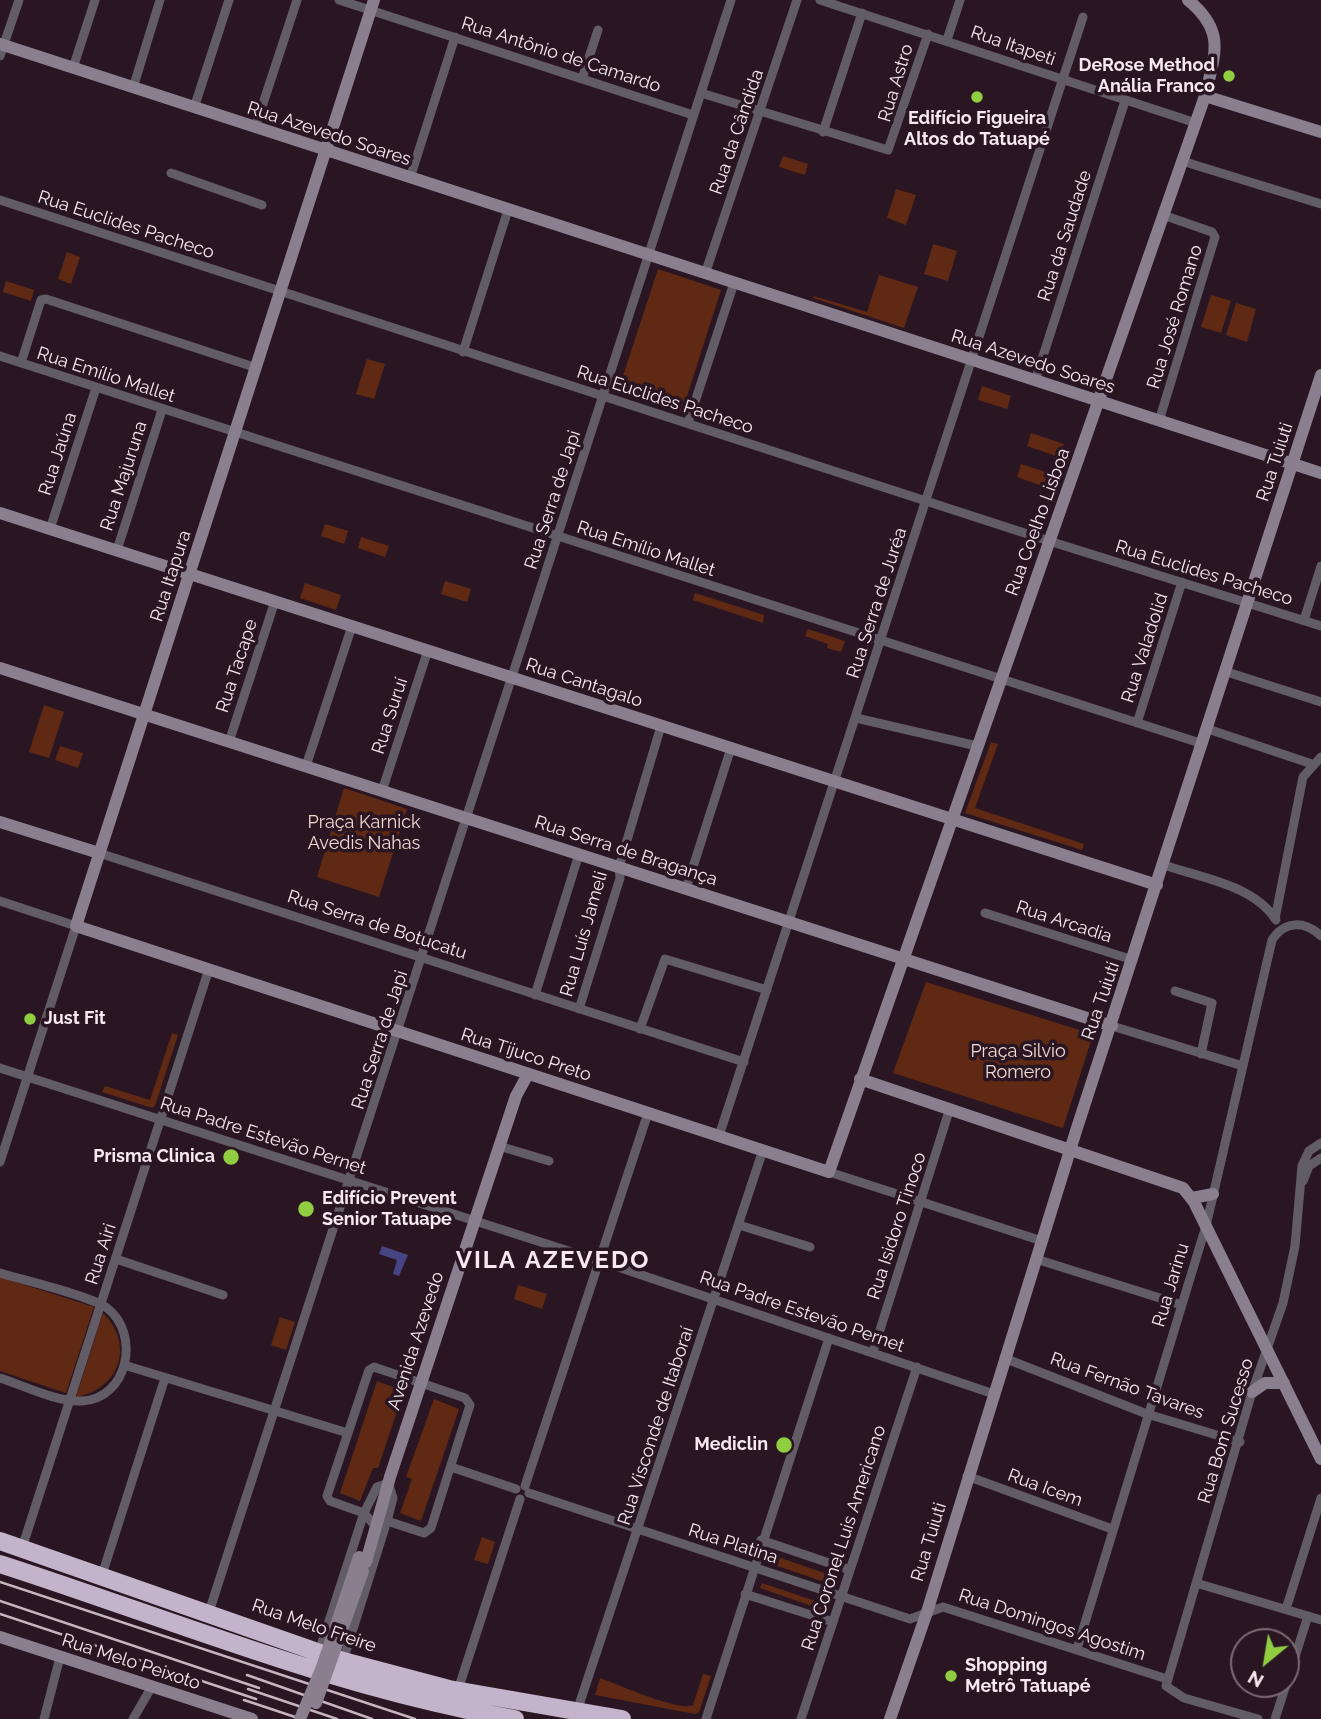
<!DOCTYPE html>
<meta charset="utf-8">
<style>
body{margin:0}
#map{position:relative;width:1321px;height:1719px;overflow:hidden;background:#2a1622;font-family:Raleway,sans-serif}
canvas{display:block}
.north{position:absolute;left:1230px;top:1628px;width:70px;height:70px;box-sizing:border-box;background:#2a1622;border:2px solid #7c6a75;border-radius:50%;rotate:210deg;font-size:19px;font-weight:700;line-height:28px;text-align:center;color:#f7e8f1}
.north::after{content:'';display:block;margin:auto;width:24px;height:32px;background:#90cd41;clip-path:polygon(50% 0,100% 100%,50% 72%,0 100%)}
</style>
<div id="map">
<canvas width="1321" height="1719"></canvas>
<div class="north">N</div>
</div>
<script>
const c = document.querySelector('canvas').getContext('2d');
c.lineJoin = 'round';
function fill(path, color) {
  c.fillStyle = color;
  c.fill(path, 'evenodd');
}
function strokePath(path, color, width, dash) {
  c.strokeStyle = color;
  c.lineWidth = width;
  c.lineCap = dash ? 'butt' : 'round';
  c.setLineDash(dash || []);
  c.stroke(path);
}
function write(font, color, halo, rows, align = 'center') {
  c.font = font + ' Raleway,sans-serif';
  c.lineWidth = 7;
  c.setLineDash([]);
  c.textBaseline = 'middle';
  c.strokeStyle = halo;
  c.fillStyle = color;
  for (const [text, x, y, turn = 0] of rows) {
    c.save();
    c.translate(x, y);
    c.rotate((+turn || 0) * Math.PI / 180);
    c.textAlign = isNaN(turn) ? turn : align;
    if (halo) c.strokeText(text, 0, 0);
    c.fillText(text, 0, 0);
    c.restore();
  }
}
fill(new Path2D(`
 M783,156l25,8 -3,11 -26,-8z
 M896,189l20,6 -10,30 -19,-7z
 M933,244l24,7 -9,30 -24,-7z
 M67,252l13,5 -9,27 -13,-5z
 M658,269l63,21 -39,122 -64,-21z
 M879,275l39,12 -14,41 -91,-30 1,-2 53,16z
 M6,281l28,9 -3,11 -28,-9z
 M1211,295l20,6 -10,32 -20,-6z
 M1236,303l20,6 -9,33 -21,-7z
 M367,359l18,5 -11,35 -18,-5z
 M982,386l29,10 -4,13 -29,-9z
 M1031,433l33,11 -5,13 -32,-11z
 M1021,464l28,9 -4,14 -28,-10z
 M325,524l23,7 -4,13 -23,-8z
 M361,537l28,9 -4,11 -27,-9z
 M445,581l26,8 -4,13 -26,-8z
 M305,583l36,12 -5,15 -36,-12z
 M695,593l69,22 -1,8 -70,-23z
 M808,629l37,12 -4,11 -14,-4 1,-4 -23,-8z
 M44,705l20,7 -15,46 -20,-6z
 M991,742l7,2 -23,64 109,36 -2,6 -117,-37z
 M60,746l23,7 -5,15 -23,-8z
 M344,788l63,21 -28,88 -62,-20z
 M926,982l163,51 3,5 -29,90 -170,-55z
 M172,1033l6,2 -23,71 -3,2 -50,-16 3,-6 45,14z
 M0,1277l94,30 -28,86 -66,-22z
 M518,1285l29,9 -5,15 -28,-10z
 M793,1305l40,13 -3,8 -39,-13z
 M103,1313c32,32 17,76 -27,84z
 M280,1317l15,5 -9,28 -15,-5z
 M377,1381l27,10 -26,77h-5l-13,33 -20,-8z
 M434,1399l25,10 -38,112 -21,-8 12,-34 -6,-2z
 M482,1537l13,5 -7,22 -14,-4z
 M772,1555l64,22 -3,8 -64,-22z
 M762,1583l65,22 -1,6 -66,-23z
 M703,1674l8,2 -12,36 -4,2 -100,-19 5,-17c20,7 79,34 93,27z`), '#5f2913');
fill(new Path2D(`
 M382,1246l26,9 -9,21 -6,-2 4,-14 -18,-6z`), '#474483');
strokePath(new Path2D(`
 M339,0l354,115
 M820,0l376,123
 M947,40l13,-40
 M0,56l19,-56
 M73,68l22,-68
 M582,79l16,-49
 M133,88l27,-88
 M701,93l187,57 40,-116
 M194,108l35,-108
 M255,128l42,-128
 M823,132l39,-119
 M1182,161l139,43
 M171,173l91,32
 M410,178l45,-141
 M0,200l1049,341 272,85
 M705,274l92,-274
 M463,352l45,-142
 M0,356l1203,388
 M21,363l20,-63 5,-1 211,69
 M1035,381l90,-280
 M1159,421l56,-184 -3,-5 -49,-17
 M688,423l46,-140
 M50,529l46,-141
 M117,550l45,-140
 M1304,620l17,-54
 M1227,672l94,30
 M856,718l121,28
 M1137,723l45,-141
 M1208,729l104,35
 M229,742l46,-141
 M306,766l46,-140
 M382,791l46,-141
 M99,853l645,209
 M1164,865c37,13 90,20 112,55
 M686,889l45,-141
 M0,901l76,25 -76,236
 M985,913l148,47
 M1275,919l28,-142 18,-20
 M1175,991l37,12 -11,51
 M535,995l44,-141
 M579,1009l41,-131 -1,-11 42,-141
 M1112,1026l131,40
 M640,1029l25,-70 102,31
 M0,1068l609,196 385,130
 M719,1136l364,-1119
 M499,1146l50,15
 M829,1172l213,69
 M1303,1181l6,-15 12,-8
 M739,1225l71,22
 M116,1259l107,36
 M1036,1259l146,46
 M0,1273c23,7 91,23 107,35 34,26 21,91 -25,93 -26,1 -57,-15 -82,-23
 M873,1352l77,-244
 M1004,1358l143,56 93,28
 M124,1365l224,68
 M451,1467l65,22
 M967,1476l145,53
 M525,1486l123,-373
 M529,1493l381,126 33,-12 224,72
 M376,1527l-12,-14 -34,-12 -3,-5 42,-126 5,-3 91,31 5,7 -39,123 -7,5 -37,-12
 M761,1540l89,30
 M22,1548l187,-579
 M102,1575l63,-197
 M1196,1583l125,37
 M745,1594l88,28
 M1286,1609l35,-111
 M209,1612l522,-1612
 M1077,1649l129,-423 66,-286c13,-20 33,-19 49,-4
 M319,1652l45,-139 13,-26 9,-3
 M343,1661l44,-140 6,-23 -4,-13
 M457,1693l63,-194
 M577,1711l186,-561
 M44,1719l16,-62
 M133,1719l18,-31
 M706,1719l123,-381
 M801,1719l116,-352
 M1258,1719l-74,-21 -18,-12 86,-294 31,-89 12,-57 7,-80 7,-15 12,-8
 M1275,1719l33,-103`), '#625c66', 9);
strokePath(new Path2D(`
 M374,0l-298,926 753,246 376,-1076c10,-42 21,-65 -17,-96
 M0,44l1321,429
 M1205,96l116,36
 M0,513l1157,372
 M0,668l1112,358
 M0,822l99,31
 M860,1079l323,109 11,14 127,257
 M1192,1198l21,-4
 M1252,1392l13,-9h19
 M366,1562l24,-85 126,-381 12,-22
 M0,1637l252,82
 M890,1719l37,-107 149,-481 245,-756`), '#897f8f', 12);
strokePath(new Path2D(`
 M0,1541l343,120 106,28 173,30
 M0,1564c171,55 337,125 515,155`), '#c3b4cc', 18);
strokePath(new Path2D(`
 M0,1582l415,137
 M0,1601l259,87
 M0,1614l256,85
 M247,1675l125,44
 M248,1689l89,30
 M244,1700l57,19`), '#c5b5be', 2.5);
strokePath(new Path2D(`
 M316,1703l47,-132
 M300,1719l22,-52 37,-110`), '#897f8f', 12);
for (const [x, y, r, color] of [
 [1229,76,7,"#90cd41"],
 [977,97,7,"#90cd41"],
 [30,1019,7,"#90cd41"],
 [231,1157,9,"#90cd41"],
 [306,1209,9,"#90cd41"],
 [784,1445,9,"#90cd41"],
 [951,1676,7,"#90cd41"]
]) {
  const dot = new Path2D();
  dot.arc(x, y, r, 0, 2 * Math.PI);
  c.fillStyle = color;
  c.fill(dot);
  strokePath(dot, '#2a1622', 2.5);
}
write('18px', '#f7e8f1', '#2a1622', [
 ["Rua Itapeti",1013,46,19],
 ["Rua Antônio de Camardo",561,55,18],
 ["Rua Astro",896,83,-73],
 ["Rua da Cândida",737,132,-71],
 ["Rua Azevedo Soares",329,134,18],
 ["Rua Euclides Pacheco",126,225,18],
 ["Rua da Saudade",1065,236,-72],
 ["Rua José Romano",1175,317,-73],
 ["Rua Azevedo Soares",1033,362,18],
 ["Rua Emílio Mallet",106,375,18],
 ["Rua Euclides Pacheco",665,400,18],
 ["Rua Jaúna",58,454,-72],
 ["Rua Tuiuti",1275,462,-72],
 ["Rua Majuruna",124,476,-72],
 ["Rua Serra de Japi",553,500,-72],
 ["Rua Coelho Lisboa",1038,522,-70],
 ["Rua Emílio Mallet",646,549,18],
 ["Rua Euclides Pacheco",1204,573,17],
 ["Rua Itapura",171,576,-72],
 ["Rua Serra de Juréa",877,603,-72],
 ["Rua Valadolid",1145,648,-72],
 ["Rua Tacape",237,666,-72],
 ["Rua Cantagalo",584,683,18],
 ["Rua Suruí",390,716,-72],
 ["Rua Serra de Bragança",626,851,18],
 ["Rua Arcadia",1064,922,18],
 ["Rua Serra de Botucatu",377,925,18],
 ["Rua Luís Jameli",584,934,-74],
 ["Rua Tuiuti",1101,1001,-71],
 ["Rua Serra de Japi",380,1040,-72],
 ["Rua Tijuco Preto",526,1055,18],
 ["Rua Padre Estevão Pernet",263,1136,18],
 ["Rua Isidoro Tinoco",897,1226,-72],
 ["Rua Airi",101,1254,-72],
 ["Rua Jarinu",1171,1285,-73],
 ["Rua Padre Estevão Pernet",802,1312,19],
 ["Avenida Azevedo",416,1341,-72],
 ["Rua Fernão Tavares",1127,1386,20],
 ["Rua Visconde de Itaboraí",656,1426,-72],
 ["Rua Bom Sucesso",1226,1431,-73],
 ["Rua Icem",1045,1488,20],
 ["Rua Coronel Luis Americano",844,1538,-72],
 ["Rua Tuiuti",929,1542,-73],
 ["Rua Platina",733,1544,18],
 ["Rua Domingos Agostim",1052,1625,18],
 ["Rua Melo Freire",314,1626,19],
 ["Rua Melo Peixoto",131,1662,18]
]);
write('bold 18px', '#f7e8f1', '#2a1622', [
 ["DeRose Method",1215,66],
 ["Anália Franco",1215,87],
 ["Edifício Figueira",977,119,"center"],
 ["Altos do Tatuapé",977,140,"center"],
 ["Just Fit",44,1019,"left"],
 ["Prisma Clinica",215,1157],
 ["Edifício Prevent",322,1199,"left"],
 ["Senior Tatuape",322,1220,"left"],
 ["Mediclin",768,1445],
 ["Shopping",965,1666,"left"],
 ["Metrô Tatuapé",965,1687,"left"]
], 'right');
write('18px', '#f0dad2', '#2a1622', [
 ["Praça Karnick",364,823],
 ["Avedis Nahas",364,844],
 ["Praça Silvio",1018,1052],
 ["Romero",1018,1073]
]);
c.letterSpacing = '2px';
write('bold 24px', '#f7e8f1', '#2a1622', [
 ["VILA AZEVEDO",553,1261]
]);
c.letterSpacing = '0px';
</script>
